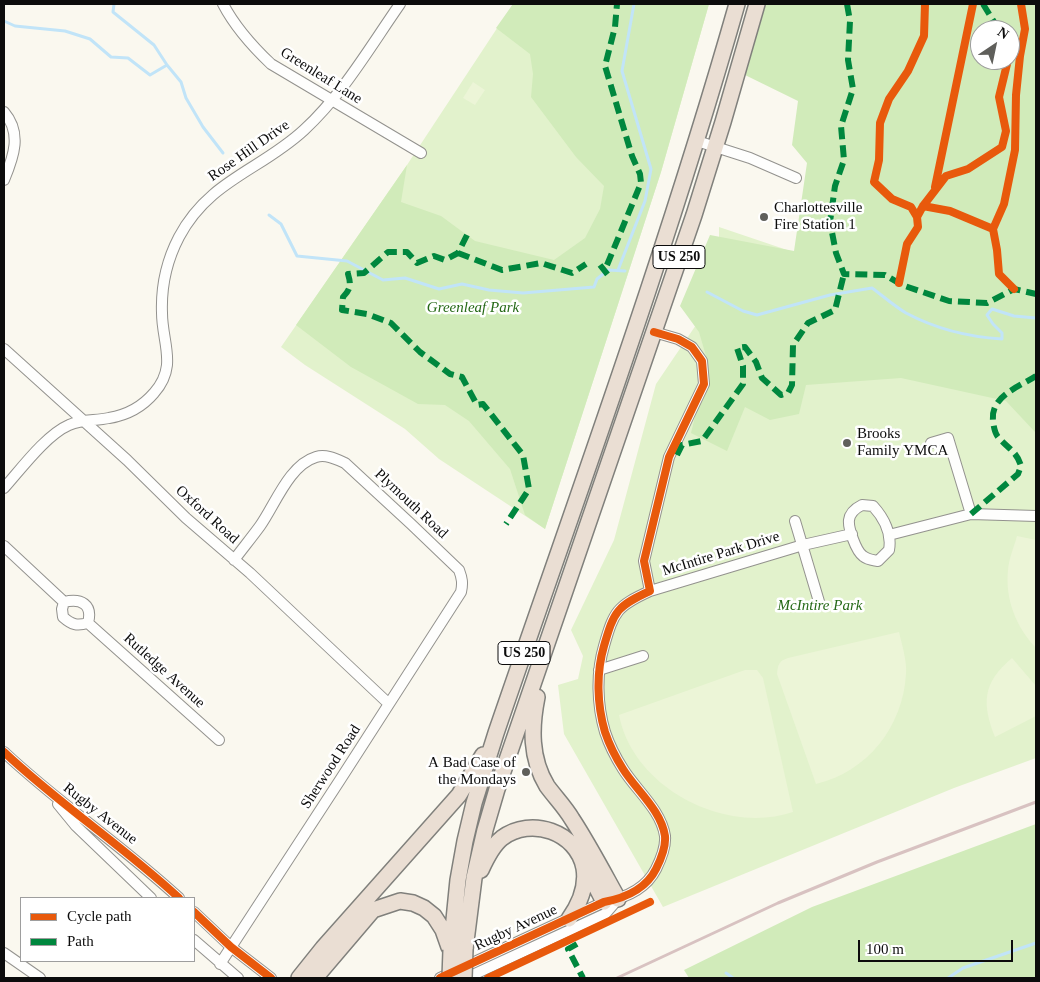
<!DOCTYPE html>
<style>
body{margin:0}
#map{position:relative;width:1040px;height:982px;overflow:hidden;background:#faf8ef;font-family:"Times New Roman",serif}
canvas{display:block}
.frame{position:absolute;inset:0;border:5px solid #0c0c0c;pointer-events:none}
.legend{position:absolute;left:20px;top:897px;width:175px;height:65px;box-sizing:border-box;background:#fff;border:1px solid #9e9e9e;margin:0;padding:6px 9px;list-style:none;font-size:15px;color:#0c0c0c}
.legend li{display:flex;align-items:center;gap:10px;height:25px}
.legend b{width:25px;border:1px solid #9e9e9e}
.north{position:absolute;left:970px;top:20px;width:50px;height:50px;box-sizing:border-box;background:#fff;border:1px solid #9e9e9e;border-radius:50%;rotate:34deg;font-size:14px;font-weight:700;line-height:20px;text-align:center;color:#0c0c0c}
.north::after{content:'';display:block;margin:auto;width:18px;height:22px;background:#5f5f5b;clip-path:polygon(50% 0,100% 100%,50% 72%,0 100%)}
.scale{position:absolute;left:858px;top:940px;width:155px;height:22px;box-sizing:border-box;border:2px solid #0c0c0c;border-top:0;padding-left:6px;font-size:15px;line-height:18px;white-space:nowrap;color:#0c0c0c;-webkit-text-stroke:4px #fff;paint-order:stroke}
</style>
<div id="map">
<canvas width="1040" height="982"></canvas>
<div class="frame"></div>
<ul class="legend">
<li><b style="height:6px;background:#e8590c"></b>Cycle path</li>
<li><b style="height:6px;background:#00873e"></b>Path</li>
</ul>
<div class="north">N</div>
<div class="scale">100 m</div>
</div>
<script>
const c = document.querySelector('canvas').getContext('2d');
c.lineJoin = 'round';
function fill(path, color) {
  c.fillStyle = color;
  c.fill(path, 'evenodd');
}
function strokePath(path, color, width, dash) {
  c.strokeStyle = color;
  c.lineWidth = width;
  c.lineCap = dash ? 'butt' : 'round';
  c.setLineDash(dash || []);
  c.stroke(path);
}
function write(font, color, halo, rows, align = 'center') {
  c.font = font + ' "Times New Roman",serif';
  c.lineWidth = 5;
  c.setLineDash([]);
  c.textBaseline = 'middle';
  c.strokeStyle = halo;
  c.fillStyle = color;
  for (const [text, x, y, turn = 0] of rows) {
    c.save();
    c.translate(x, y);
    c.rotate((+turn || 0) * Math.PI / 180);
    c.textAlign = isNaN(turn) ? turn : align;
    if (halo) c.strokeText(text, 0, 0);
    c.fillText(text, 0, 0);
    c.restore();
  }
}
fill(new Path2D(`
 M513,4h196l-48,168 -116,357 -106,-70 -34,-30 -100,-64 -24,-18 126,-182z
 M1036,4v754l-82,30 -291,119 -99,-173 -6,-49 20,-6 5,-23 -12,-26 43,-90 42,-156 63,-93v-64l77,26 20,-150zM980,30h30v30h-30z`), '#e2f2cc');
fill(new Path2D(`
 M513,4h196l-48,168 -116,357 -20,-14 -15,-46 -41,-48 -24,-16 -27,-1 -67,-37 -55,-42 111,-160 -6,37 40,14 34,25 79,19 31,-22 15,-29 4,-23 -28,-29 -45,-60 2,-23 -3,-20 -34,-26z
 M762,4h274v429l-30,-32 -105,-23 -95,7 -7,29 -29,6 -25,-13 -18,44 -36,-18 17,-70 -9,-31 -19,-26 30,-71 84,16 13,-88 -15,-18 6,-44 -53,-26zM980,30h30v30h-30z
 M1036,824v154h-347l-5,-8 128,-63z`), '#d1ebba');
fill(new Path2D(`
 M473,82l12,8 -10,15 -12,-7z
 M1017,536l19,4v108c-20,-21 -31,-49 -28,-78 1,-12 6,-23 9,-34z
 M899,632c3,13 8,29 7,42 -3,53 -39,98 -90,110l-39,-110c1,-10 2,-13 11,-16z
 M1012,658l24,28v30l-41,21c-13,-33 -13,-54 17,-79z
 M745,670h12l6,8 30,134c-68,23 -160,-24 -174,-97z`), '#ecf5d7');
strokePath(new Path2D(`
 M114,4l-1,8 41,33 13,20
 M4,21l11,5 50,5 25,8 21,18 17,1 22,17 17,-10 14,17 5,16 17,29 20,26
 M269,215l12,9 16,32 50,5 36,19 22,-2 34,11 23,-5 27,6 34,3 71,-6 3,-8 11,-9 17,1
 M618,270l27,-69 6,-32 -29,-98 12,-67
 M707,292l36,19 14,4 73,-20 42,-7c11,8 22,18 34,25 30,16 63,24 96,26v-6l-9,-9 -6,-9 5,-6 22,7 22,2
 M726,973l7,5
 M948,978l15,-10 73,-25`), '#c1e4f8', 3);
const minor = new Path2D(`
 M223,4c12,23 29,42 48,60l150,89
 M4,112c18,21 10,44 0,68
 M697,141l53,17 46,20
 M4,349l123,111 59,58 64,55 139,131
 M931,443l17,-5 23,76
 M4,488c17,-19 42,-53 65,-63 13,-6 26,-4 40,-7 18,-3 34,-12 45,-25 24,-27 8,-50 8,-80 -1,-26 5,-53 17,-76 30,-57 82,-67 125,-107 39,-36 66,-83 96,-126
 M862,505l11,1c11,12 19,28 16,44l-11,11c-5,-1 -10,-1 -15,-5 -7,-5 -15,-28 -14,-36 1,-8 7,-12 13,-15z
 M795,521l25,84
 M889,535l82,-21 65,2
 M4,546l60,56
 M650,591l-6,-30 25,-104 35,-73 -2,-23 -10,-14 -14,-8 -24,-7
 M64,602l-2,7 1,8c9,8 14,9 25,6
 M64,602c17,-4 29,2 24,21
 M88,623l131,117
 M599,670l44,-14
 M4,752c55,52 119,94 175,146
 M58,804l18,22 75,72
 M194,912l37,35 40,31
 M194,940l44,38
 M4,953l36,25
 M220,964l120,-184 121,-188c2,-9 1,-14 -2,-22l-48,-46 -66,-61c-9,-4 -19,-9 -29,-6 -27,8 -41,48 -56,69 -8,11 -17,22 -26,34
 M440,978l164,-76c21,-4 42,-13 52,-33 5,-10 10,-22 9,-33 -4,-26 -29,-46 -42,-67 -7,-11 -14,-25 -18,-37 -8,-27 -9,-59 -1,-86 10,-35 13,-40 46,-55l153,-46 49,-11
 M466,978l139,-64 13,-15`);
const highway = new Path2D(`
 M537,697c-6,30 -7,61 10,89 8,11 18,21 25,33 17,26 31,53 46,80
 M586,867l18,35
 M481,870c5,-11 11,-24 21,-32 29,-22 75,-6 82,30 3,18 -5,37 -15,51
 M465,949l9,-71 11,-48 12,-41 197,-574 29,-93 34,-118
 M451,950l7,-70 7,-39 9,-38 22,-70c83,-242 171,-483 241,-729
 M299,978l24,-30 136,-153 24,-40
 M315,978l58,-68 27,-9 13,2 11,5 10,8 9,14 6,17`);
strokePath(minor, '#93928e', 12);
strokePath(highway, '#80807c', 18);
strokePath(minor, '#fefefd', 10);
strokePath(highway, '#eaded3', 15);
strokePath(new Path2D(`
 M617,978l161,-75 99,-41 159,-60`), '#d8c2c1', 3);
const highwayBridge = new Path2D(`
 M450,978l1,-28
 M464,978l1,-29`);
strokePath(highwayBridge, '#80807c', 18, []);
strokePath(highwayBridge, '#eaded3', 15);
strokePath(new Path2D(`
 M847,4l3,17 -2,39 5,29 -12,37 3,34 -9,26 -5,36 6,31 8,21 41,1 17,10 47,16 38,2 27,-14 22,5
 M983,4l16,26
 M1010,43v6
 M467,235l-9,18 -13,7 -11,-4 -17,7 -10,-11h-19l-24,21 -16,1c3,10 3,15 -5,23l-1,13 25,4 24,9 29,29 30,22 12,3 15,28 6,-1 40,51 6,34 -23,35
 M458,253l44,17 39,-7 31,10 14,-9
 M600,265l8,10
 M607,265l34,-82 -1,-9 -8,-18 -27,-90 10,-39 2,-23
 M677,455l5,-10 20,-4 41,-57v-18l-6,-18 8,-1 11,15 6,16 19,17 7,-2 4,-8 1,-40 15,-22 27,-13 9,-36
 M971,514l47,-40 3,-8c-4,-14 -12,-17 -21,-27 -5,-4 -6,-11 -7,-18 -3,-25 26,-34 43,-45
 M577,944l-9,5 15,29`), '#00873e', 6, [12, 6]);
strokePath(new Path2D(`
 M935,187l38,-183
 M923,206l27,5 43,18
 M917,217l6,-11 23,-30 22,-7 34,-22 4,-16 -7,-34 9,-37
 M899,283l8,-39 11,-17 -1,-10 -6,-10 -19,-8 -18,-17 5,-22 1,-37 9,-24 19,-28 16,-35 1,-32
 M1014,289l-15,-15 -2,-24 -4,-21 11,-25 11,-54 1,-55 4,-39 5,-27 -4,-25
 M4,752c55,52 119,94 175,146
 M194,912l37,35 40,31
 M440,978l164,-76c21,-4 42,-13 52,-33 5,-10 10,-22 9,-33 -4,-26 -29,-46 -42,-67 -7,-11 -14,-25 -18,-37 -8,-27 -9,-59 -1,-86 10,-35 13,-40 46,-55l-6,-30 25,-104 35,-73 -2,-23 -10,-14 -14,-8 -24,-7
 M488,978l162,-76`), '#e8590c', 8);
for (const [x, y, r, color] of [
 [764,217,5,"#5f5f5b"],
 [847,443,5,"#5f5f5b"],
 [526,772,5,"#5f5f5b"]
]) {
  const dot = new Path2D();
  dot.arc(x, y, r, 0, 2 * Math.PI);
  c.fillStyle = color;
  c.fill(dot);
  strokePath(dot, '#fff', 2);
}
for (const [x, y, w] of [
 [679,257,52],
 [524,653,52]
]) {
  const box = new Path2D();
  box.roundRect(x - w / 2, y - 11.5, w, 23, 4);
  c.fillStyle = '#fff';
  c.fill(box);
  strokePath(box, '#0c0c0c', 1);
}
write('bold 14px', '#0c0c0c', null, [
 ["US 250",679,257],
 ["US 250",524,653]
]);
write('15px', '#0c0c0c', '#fff', [
 ["Greenleaf Lane",321,76,32],
 ["Rose Hill Drive",249,151,-35],
 ["Plymouth Road",411,504,43],
 ["Oxford Road",207,515,42],
 ["McIntire Park Drive",721,554,-17],
 ["Rutledge Avenue",164,671,42],
 ["Sherwood Road",331,767,-57],
 ["Rugby Avenue",100,814,38],
 ["Rugby Avenue",516,928,-25]
]);
write('15px', '#0c0c0c', '#fff', [
 ["Charlottesville",774,208],
 ["Fire Station 1",774,225],
 ["Brooks",857,434],
 ["Family YMCA",857,451],
 ["A Bad Case of",516,763,"right"],
 ["the Mondays",516,780,"right"]
], 'left');
write('italic 15px', '#256916', '#fff', [
 ["Greenleaf Park",473,308],
 ["McIntire Park",820,606]
]);
</script>
